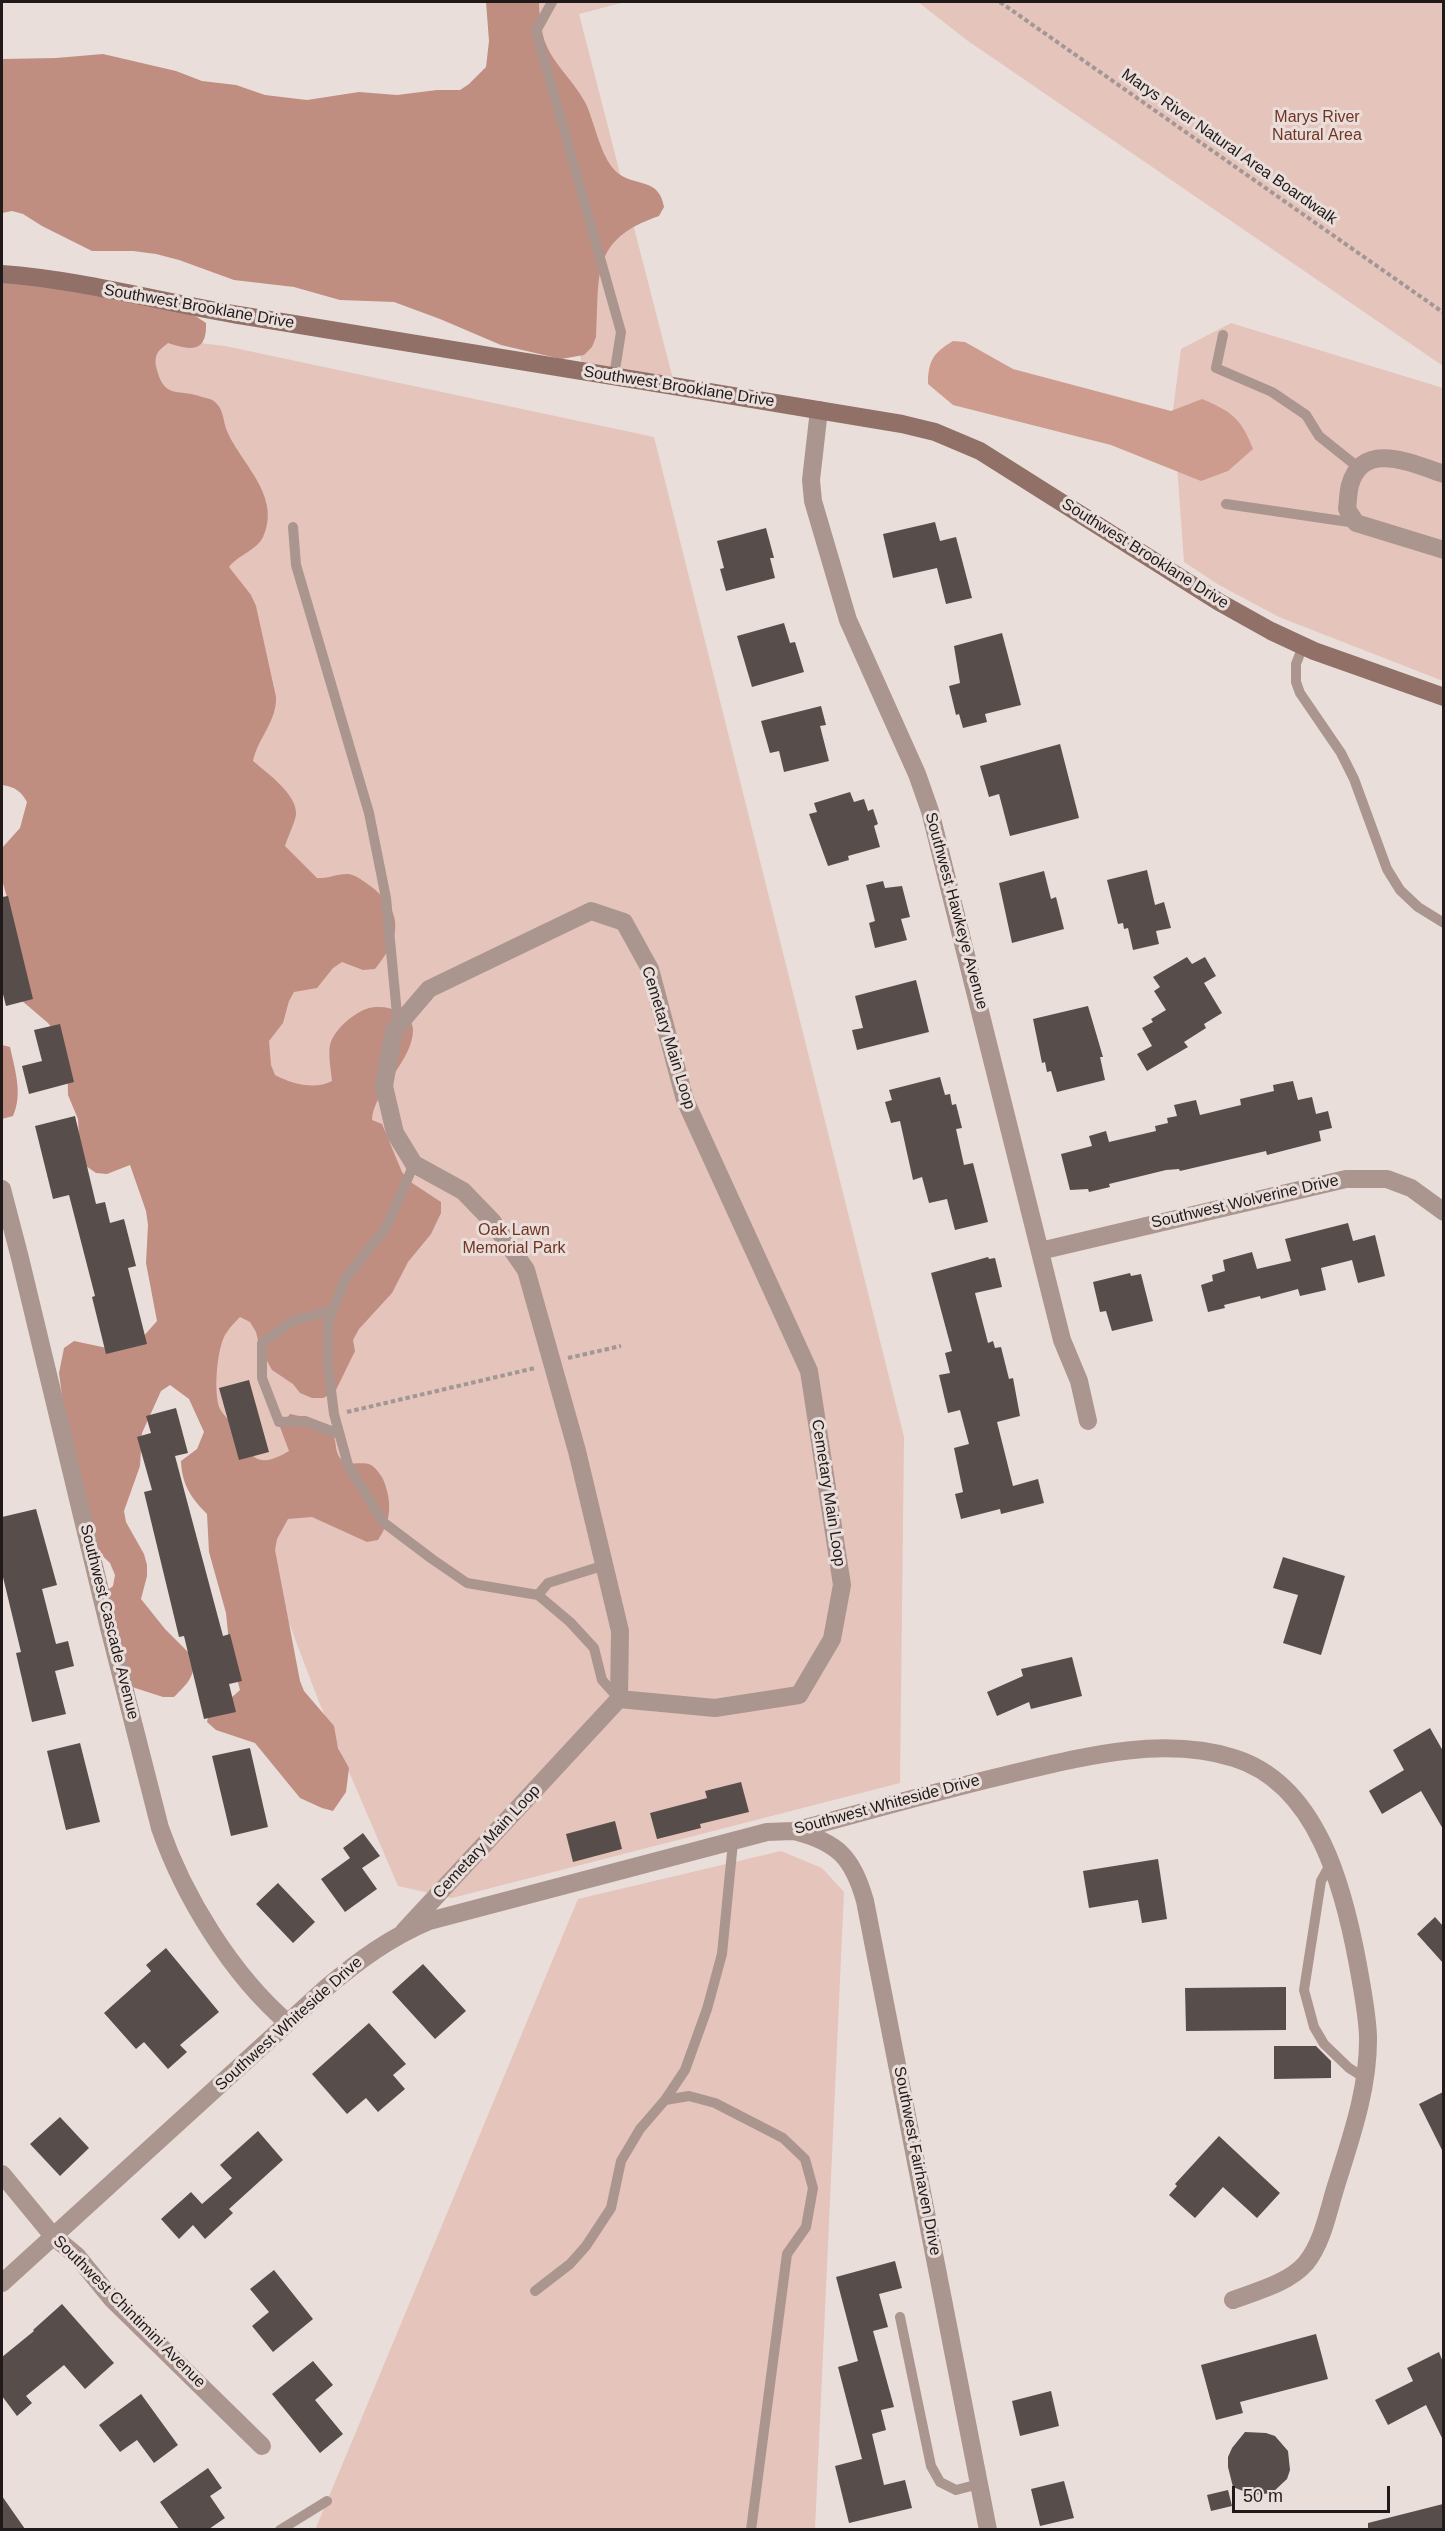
<!DOCTYPE html>
<style>
body{margin:0}
#map{position:relative;width:1445px;height:2531px;overflow:hidden;background:#eadedb;font-family:Arial,sans-serif}
canvas{display:block}
.frame{position:absolute;inset:0;border:3px solid #201b1a;pointer-events:none}
.scale{position:absolute;left:1232px;top:2486px;width:158px;height:27px;box-sizing:border-box;border:3px solid #201b1a;border-top:0;padding-left:8px;font-size:18px;line-height:21px;white-space:nowrap;color:#201b1a;-webkit-text-stroke:4px #eadedb;paint-order:stroke}
</style>
<div id="map">
<canvas width="1445" height="2531"></canvas>
<div class="frame"></div>
<div class="scale">50 m</div>
</div>
<script>
const c = document.querySelector('canvas').getContext('2d');
c.lineJoin = 'round';
function fill(path, color) {
  c.fillStyle = color;
  c.fill(path, 'evenodd');
}
function strokePath(path, color, width, dash) {
  c.strokeStyle = color;
  c.lineWidth = width;
  c.lineCap = dash ? 'butt' : 'round';
  c.setLineDash(dash || []);
  c.stroke(path);
}
function write(font, color, halo, rows, align = 'center') {
  c.font = font + ' Arial,sans-serif';
  c.lineWidth = 6;
  c.setLineDash([]);
  c.textBaseline = 'middle';
  c.strokeStyle = halo;
  c.fillStyle = color;
  for (const [text, x, y, turn = 0] of rows) {
    c.save();
    c.translate(x, y);
    c.rotate((+turn || 0) * Math.PI / 180);
    c.textAlign = isNaN(turn) ? turn : align;
    if (halo) c.strokeText(text, 0, 0);
    c.fillText(text, 0, 0);
    c.restore();
  }
}
fill(new Path2D(`
 M501,2h124l-46,12 96,373 -93,-23z
 M918,2h525v364l-475,-325z
 M2,304l156,34 67,8 429,91 250,1000 -4,346 -448,115 -54,-12 -79,-184 -41,-108 -80,-255z
 M1231,323l212,65v293l-164,-64 -60,-32 -35,-23 -11,-152 8,-61z
 M781,1851l41,17 22,24 -29,637 -500,1 263,-631z`), '#e5c4bb');
fill(new Path2D(`
 M486,2h53c0,12 2,29 6,40 8,22 30,40 41,62 9,19 15,57 33,70 19,13 40,4 45,33l-5,9c-70,24 -59,59 -63,121l-4,10 -8,8 -23,4 -60,-14 -61,-26 -46,-17 -54,-2 -46,-13 -60,-7 -55,-20 -23,-6 -23,-3h-41l-50,-25 -19,-12 -11,-3 -10,2v-154l54,-1 47,-4 73,17 26,10 34,4 29,10 42,5 52,-8 38,3 40,-5h23l9,-6 17,-17 3,-26z
 M2,274l172,34 23,9 9,6c1,31 -16,27 -38,20 -11,8 -15,13 -11,27 8,30 21,18 45,27 4,1 10,2 13,5 9,7 8,20 12,29 14,33 55,65 36,106 -6,13 -25,18 -34,30l22,28 5,11 20,91c1,24 -18,41 -23,64 14,12 45,34 43,54 -2,10 -8,21 -11,31l32,32c11,1 21,-5 32,-4 9,2 17,9 24,14 33,27 26,52 2,81l-12,1 -21,-8 -9,6 -16,20 -23,4 -5,9 -6,22 -14,18 2,24 4,10c17,9 40,15 57,6 -1,-11 -4,-26 -2,-36 4,-16 25,-33 39,-37 15,-4 43,3 44,21 1,31 -40,62 -41,91l10,4 20,48 7,9 32,21v11l-10,21 -23,28 -16,31 -33,36 -6,11 2,11 -20,41 -12,6h-11l-12,-5 -7,-9 -21,-14 -12,-22 -4,-16 -6,-10 -10,-5c-5,5 -11,11 -15,18 -8,14 -12,59 -5,74 5,9 15,16 22,24 3,4 3,9 5,13 8,22 27,14 42,5l-9,-24 10,-13c14,3 33,6 42,18 6,9 1,23 12,29 7,5 19,0 27,4 5,3 9,9 12,14 9,22 9,41 -5,61l-11,2 -55,-25 -24,2 -11,20 -2,11 25,131 4,10 30,35 4,22 11,20 -3,24 -13,19 -11,-3 -22,-10 -45,-55 -39,-13 -9,-8 3,-13 21,-11 9,-8 -10,-37 -4,-40 -17,-61 -2,-38c-17,-17 -25,-30 -26,-53l16,-12 7,-17 -15,-33 -19,-14 -9,6 -19,42 -2,33 -16,45 2,11 18,32 3,11v11l-6,23 24,30 29,29c1,19 -7,26 -20,39h-11l-34,-11 -25,-93 9,-7 2,-11 -5,-12 -17,-16 -27,-121 -7,-53 5,-25 10,-7 33,7 34,-9 16,-18 -11,-58 2,-38 -2,-14 -16,-46 -23,9 -11,-1 -10,-7 -6,-10 -2,-37 -10,-24 -1,-41 -4,-12 -15,-19 -27,-23 -9,-22 -10,-13v-56l7,-5 -7,-24v-32l18,-20 7,-26c-6,-11 -12,-15 -25,-17z
 M2,1045l8,2c5,23 13,47 3,69l-11,3z`), '#bf8e81');
fill(new Path2D(`
 M953,341l12,1 48,27 158,42 31,-12c30,13 39,19 51,50l-25,22 -27,10 -90,-36 -158,-40 -25,-21c0,-23 5,-31 25,-43z`), '#cd9c8e');
fill(new Path2D(`
 M935,522l5,19 16,-4 16,61 -26,6 -9,-36 -44,10 -10,-44z
 M766,528l8,30h-4l5,20 -49,13 -6,-22 4,-1 -7,-27z
 M784,623l6,20 5,-1 9,30 -52,15 -15,-51z
 M1002,633l19,72 -36,9 2,8 -24,6 -4,-14 -3,1 -7,-29 11,-3 -6,-37z
 M821,706l5,19 -6,1 9,35 -45,11 -5,-21 -9,2 -9,-32z
 M1060,744l19,74 -69,18 -11,-42 -10,3 -9,-31z
 M850,792l4,10 10,-3 4,12 5,-2 5,15 -4,2 6,21 -32,9 1,4 -21,6 -19,-52 8,-2 -3,-9z
 M1147,870l8,35 9,-3 7,26 -15,3 3,13 -26,6 -5,-22 -4,1 -1,-6 -5,1 -11,-44z
 M1044,871l7,28 5,-2 8,32 -52,14 -13,-60z
 M883,881l2,7 17,-2 8,31 -9,2 6,21 -32,8 -6,-25 6,-2 -9,-36z
 M8,896l25,103 -27,7 -4,-16v-93z
 M1187,957l5,7 13,-7 11,19 -12,7 18,30 -18,11 2,4 -22,14 4,5 -41,24 -10,-17 15,-8 -10,-18 11,-6 -2,-3 15,-9 -12,-19 6,-4 -7,-10z
 M916,980l13,52 -72,18 -5,-20 11,-2 -8,-32z
 M1088,1006l15,51h-3l5,23 -48,12 -6,-21 -4,1 -2,-10 -3,1 -9,-44z
 M60,1024l14,58 -45,12 -7,-28 20,-5 -8,-31z
 M940,1077l5,18 5,-1 2,11 4,-1 6,24 -6,1 8,36 9,-2 15,59 -33,8 -8,-31 -18,4 -7,-26 -9,3 -13,-59 -9,2 -6,-21 7,-2 -3,-10z
 M1293,1081l5,19 14,-3 4,17 12,-3 4,17 -13,3 2,10 -54,14 -1,-4 -86,20 -1,-2 -13,1 -57,14 1,3 -21,5 -1,-3 -18,1 -9,-36 31,-8 -3,-10 17,-5 3,11 47,-11 -1,-5 13,-3 -1,-5 10,-2 -3,-11 22,-5 4,15 41,-10 -1,-6 34,-8 -1,-6z
 M75,1116l21,88 9,-2 5,21 14,-4 12,47 -8,2 19,76 -41,10 -14,-57 3,-1 -26,-101 -16,4 -18,-73z
 M1348,1223l5,18 22,-6 10,41 -27,7 -6,-23 -31,8 5,22 -26,6 -2,-7 -37,10 -1,-3 -36,9 1,3 -17,4 -7,-27 12,-4 -1,-6 13,-4 -2,-11 29,-8 5,17 34,-8 -6,-22z
 M988,1257l1,2 6,-1 7,29 -27,6 13,50 5,-2 2,7 6,-1 8,32 4,-1 7,38 -23,6 16,64 25,-7 6,24 -43,11 -1,-5 -39,10 -6,-25 8,-2 -9,-44 15,-4 -9,-34 -12,3 -9,-38 11,-2 -5,-20 7,-2 -21,-78z
 M1130,1273l1,3 10,-2 12,47 -41,10 -6,-20 -6,1 -7,-30z
 M249,1380l20,72 -30,8 -20,-72z
 M176,1408l12,45 -13,3 48,180 7,-2 12,47 -13,3 7,28 -32,7 -20,-83 -5,1 -35,-145 8,-2 -15,-53 14,-4 -5,-17z
 M36,1509l21,76 -15,4 14,55 12,-3 6,25 -19,5 11,43 -34,8 -16,-69 5,-1 -19,-79v-56z
 M1283,1557l62,19 -24,79 -38,-12 15,-48 -25,-7z
 M1072,1657l10,39 -51,13 -2,-7 -32,14 -10,-24 36,-16 -2,-7z
 M1430,1728l13,23v78l-22,-38 -39,23 -13,-23 35,-21 -11,-20z
 M80,1743l20,79 -34,8 -19,-79z
 M250,1748l18,79 -37,9 -19,-80z
 M741,1782l8,30 -49,12 1,4 -44,11 -7,-26 57,-15 -2,-7z
 M615,1821l7,28 -49,13 -7,-28z
 M363,1833l17,23 -18,12 15,21 -32,23 -24,-33 29,-21 -7,-10z
 M1158,1859l9,60 -25,4 -4,-23 -49,8 -6,-37z
 M278,1883l37,39 -22,21 -37,-39z
 M1435,1917l8,9v37l-26,-29z
 M166,1948l53,64 -39,33 7,7 -19,17 -24,-27 -8,7 -32,-36 47,-42 -5,-6z
 M423,1964l43,47 -31,28 -43,-47z
 M1286,1987v43l-100,1 -1,-43z
 M369,2023l37,41 -13,11 12,14 -27,23 -12,-14 -19,16 -35,-40z
 M1274,2046h42l15,15v17l-57,1z
 M1443,2092v60l-24,-48z
 M60,2117l29,31 -29,28 -30,-32z
 M258,2131l25,29 -54,49 4,4 -28,26 -12,-14 -14,14 -18,-20 30,-27 11,12 30,-26 -12,-13z
 M1219,2136l61,57 -23,25 -34,-31 -28,31 -26,-23 8,-9 -2,-2z
 M895,2261l7,27 -23,6 9,33 -15,4 21,76 -13,3 5,20 -14,4 12,51 21,-5 7,28 -63,15 -14,-57 27,-7 -24,-92 20,-6 -22,-84z
 M274,2270l39,49 -40,33 -21,-26 17,-14 -19,-23z
 M62,2304l52,59 -29,26 -21,-24 -38,31 6,7 -15,13 -15,-20v-39l32,-26 -1,-1z
 M1316,2334l12,45 -88,23 3,11 -27,7 -15,-55z
 M1439,2352l4,10v78l-17,-35 -38,20 -13,-25 38,-19 -6,-13z
 M313,2361l20,24 -18,15 28,34 -23,19 -48,-59z
 M1051,2391l8,35 -39,10 -8,-35z
 M141,2394l37,51 -24,18 -17,-23 -17,12 -21,-27z
 M1245,2432l21,1 9,3 13,15 2,19 -3,9 -15,14 -19,2 -20,-8 -5,-20v-10l4,-9z
 M208,2468l14,20 -12,8 15,22 -16,11h-30l-19,-27z
 M1064,2481l10,37 -34,8 -9,-37z
 M1228,2490l4,16 -21,5 -4,-16z
 M2,2496l23,33h-23z
 M1443,2504v25h-75v-6z`), '#574d4a');
strokePath(new Path2D(`
 M1000,2l444,311
 M568,1358l53,-12
 M347,1412l188,-44`), '#a19795', 4, [4.5, 3]);
strokePath(new Path2D(`
 M552,2l-16,29 85,301 -7,44
 M1223,335l-7,33 56,24 34,23 13,21 40,32
 M1226,504l130,19
 M293,527l3,38 73,248 17,85 12,127
 M1303,646l-7,18v18l4,11 41,60 13,26 33,90 13,21 18,17 26,16
 M414,1164l-27,62 -41,52 -18,44v44l6,48 14,51 35,57 49,37 35,24 71,12 32,27 24,26 8,32 17,19
 M332,1310l-39,11 -31,22v35l17,44 26,-1 34,13
 M538,1595l10,-12 57,-18
 M1331,1863l-10,18 -17,109 10,37 10,17 25,24 16,10
 M665,2100l24,-4 26,7 68,35 22,21 8,29 -7,39 -19,27 -36,276
 M535,2291l35,-27 16,-18 25,-38 10,-47 19,-32 25,-29 20,-30 22,-61 15,-55 11,-112
 M900,2317l31,149 9,16 16,8 23,-6
 M280,2530l47,-29`), '#ab958f', 10);
strokePath(new Path2D(`
 M819,410l-8,70 2,21 35,119 69,154 13,37 132,529 17,41 9,40
 M1444,474c-31,-10 -81,-35 -94,11 -2,8 -2,16 -3,24l9,14 88,27
 M2,1189l18,69 89,370 51,200c24,69 72,147 128,195
 M1040,1251l306,-72h41l24,9 33,24
 M794,1831c44,11 59,27 71,70l123,629
 M404,1931l215,-232 1,-68 -43,-180 -51,-181 -34,-49 -29,-30 -49,-27 -19,-31 -11,-47 10,-56 35,-41 162,-78 33,11 26,47 35,131 124,271 33,214 -10,54 -33,56 -84,13 -96,-9
 M2,2174l51,62 24,20 35,43 150,147
 M2,2283l324,-295c32,-27 63,-50 103,-67l338,-89 26,-1c71,-19 141,-39 213,-56 72,-17 154,-40 228,-17 84,26 110,131 124,207 4,23 9,47 10,71 1,51 -17,102 -32,150 -8,25 -13,56 -30,77 -17,20 -49,28 -73,37`), '#ab958f', 18);
strokePath(new Path2D(`
 M2,274c82,6 162,29 243,42 219,34 438,72 657,108l33,8 45,19 239,151 52,29 43,20 130,46`), '#907067', 18);
write('16px', '#723423', '#eadedb', [
 ["Marys River",1317,118],
 ["Natural Area",1317,136],
 ["Oak Lawn",514,1231],
 ["Memorial Park",514,1249]
]);
write('16px', '#201b1a', '#eadedb', [
 ["Marys River Natural Area Boardwalk",1229,147,35],
 ["Southwest Brooklane Drive",199,307,10],
 ["Southwest Brooklane Drive",679,387,9],
 ["Southwest Brooklane Drive",1145,554,32],
 ["Southwest Hawkeye Avenue",956,911,75],
 ["Cemetary Main Loop",668,1038,73],
 ["Southwest Wolverine Drive",1245,1202,-13],
 ["Cemetary Main Loop",828,1493,81],
 ["Southwest Cascade Avenue",109,1622,76],
 ["Southwest Whiteside Drive",887,1805,-15],
 ["Cemetary Main Loop",487,1842,-47],
 ["Southwest Whiteside Drive",289,2024,-42],
 ["Southwest Fairhaven Drive",917,2161,79],
 ["Southwest Chintimini Avenue",129,2312,45]
]);
</script>
